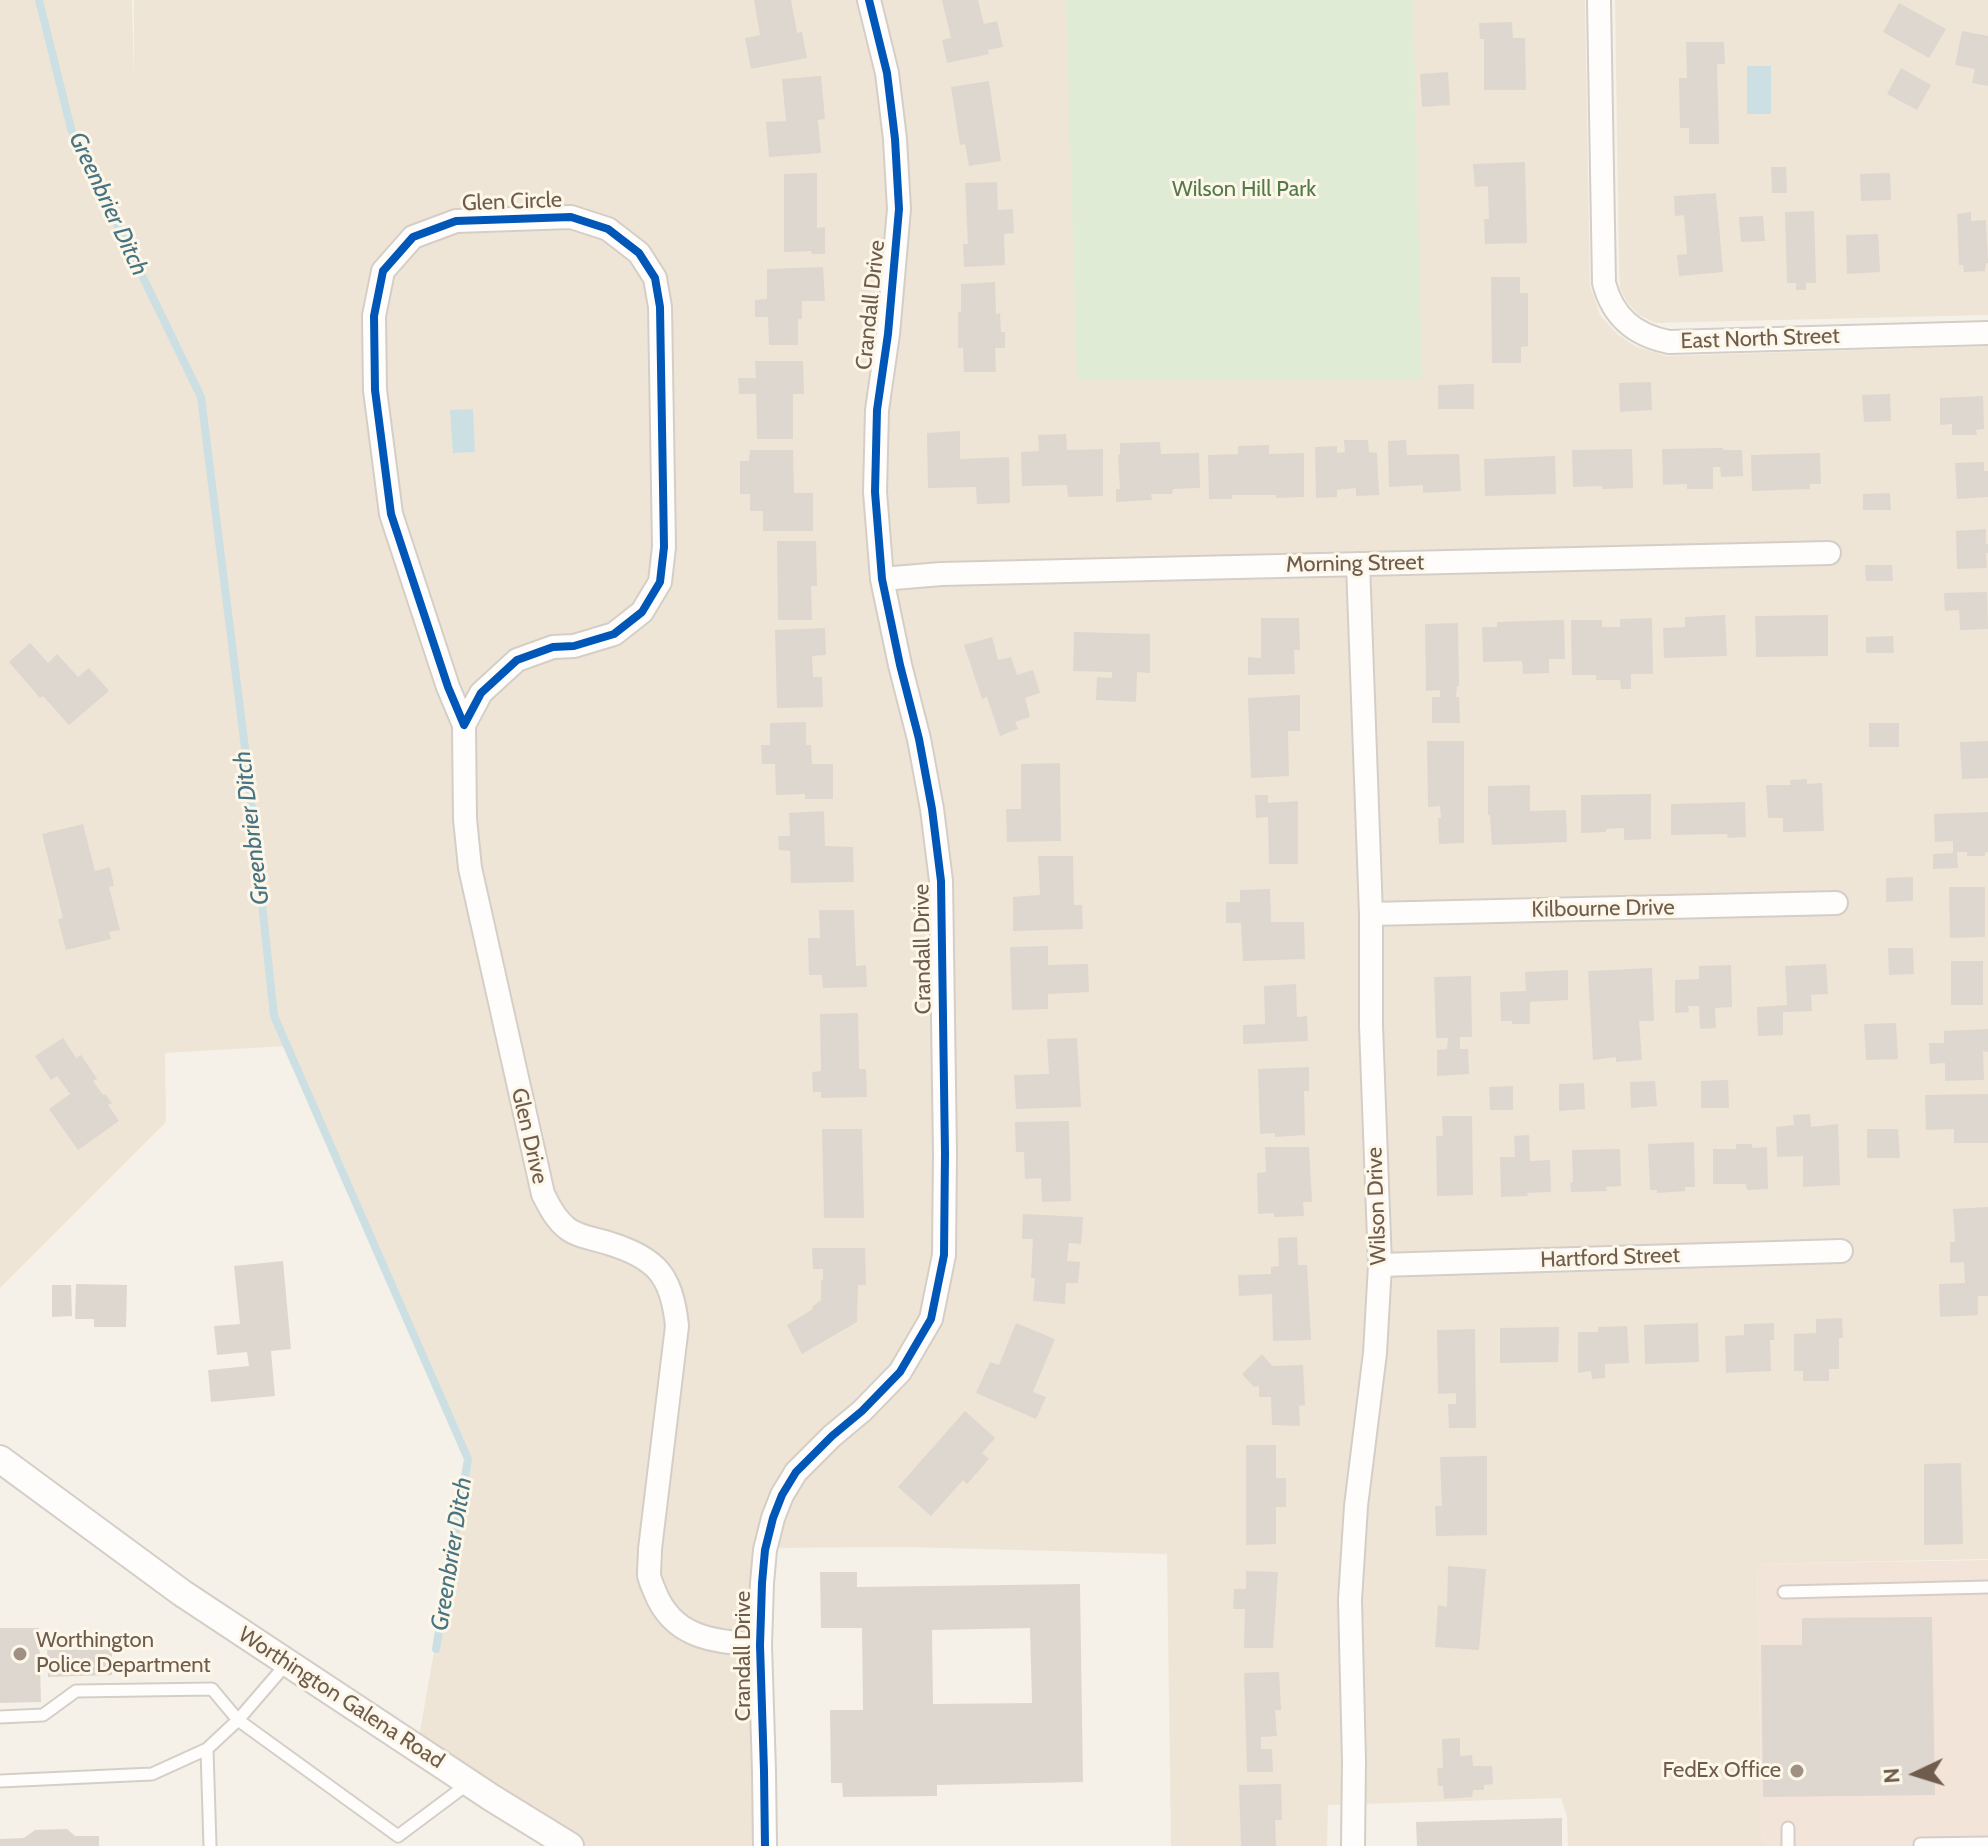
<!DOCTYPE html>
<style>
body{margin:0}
#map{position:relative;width:1988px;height:1846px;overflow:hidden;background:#f5f1e9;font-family:Cabin,sans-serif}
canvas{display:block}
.north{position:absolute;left:1876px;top:1734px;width:80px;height:80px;-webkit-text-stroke:6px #fdf7ea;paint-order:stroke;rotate:266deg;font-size:22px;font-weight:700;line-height:32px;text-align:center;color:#705c4c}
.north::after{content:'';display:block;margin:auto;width:28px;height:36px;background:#705c4c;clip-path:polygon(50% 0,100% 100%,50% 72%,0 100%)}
</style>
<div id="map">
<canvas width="1988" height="1846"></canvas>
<div class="north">N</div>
</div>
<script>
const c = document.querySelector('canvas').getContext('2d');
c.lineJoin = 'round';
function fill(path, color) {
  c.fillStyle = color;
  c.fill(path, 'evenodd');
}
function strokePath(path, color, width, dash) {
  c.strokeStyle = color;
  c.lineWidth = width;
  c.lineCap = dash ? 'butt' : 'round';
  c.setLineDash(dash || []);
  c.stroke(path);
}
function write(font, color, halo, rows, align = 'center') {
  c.font = font + ' Cabin,sans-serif';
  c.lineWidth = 6;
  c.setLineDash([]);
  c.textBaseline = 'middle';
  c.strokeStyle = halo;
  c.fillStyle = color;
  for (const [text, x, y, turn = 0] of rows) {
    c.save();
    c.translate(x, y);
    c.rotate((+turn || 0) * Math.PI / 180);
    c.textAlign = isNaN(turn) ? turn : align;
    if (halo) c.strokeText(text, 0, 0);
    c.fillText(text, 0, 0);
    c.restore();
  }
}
fill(new Path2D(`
 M0,0h132l2,80v-80h1451l5,286 10,29 17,19 18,12 31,10 322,-10v1213l-231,5 5,268 4,14h-198l-1,-29 -6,-19 -233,7 -1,41h-156l-4,-292 -261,-7 -146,1 5,298h-192l-156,-98 51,-289 -181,-413 -122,7 1,69 -166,166z
 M1615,0h373v315l-333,8 -17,-9 -11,-12 -7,-14 -1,-19z`), '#eee5d7');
fill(new Path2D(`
 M1988,1560v286h-222l-4,-14 -5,-268z`), '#f3e4da');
fill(new Path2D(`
 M1066,0h347l9,380h-345z`), '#e0ebd5');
fill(new Path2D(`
 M1747,66h24v48h-24z
 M473,409l2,43 -22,1 -3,-43z`), '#cce0e4');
strokePath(new Path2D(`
 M39,0l32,129 130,268 47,375 26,244 194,443 -32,190`), '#cce0e4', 8);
fill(new Path2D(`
 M754,0h37l6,33 5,-1 5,26 -56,11 -6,-31 15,-3z
 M942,0h36l6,24 13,-3 6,26 -15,3 1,4 -42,9 -5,-23 9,-2z
 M1899,3l47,26 -17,29 -46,-26z
 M1512,22l1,16h12l1,52h-42v-51h-4l-1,-16z
 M1962,31l26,5v50l-16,-3 3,-14 -20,-4z
 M1686,42h38l1,22h-8l2,80h-30v-16h-9l-1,-50h8z
 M1901,68l30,17 -14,25 -30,-16z
 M1448,72l2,33 -28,2 -2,-33z
 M821,76l4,43 -7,1 3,33 -52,4 -3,-35 20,-1 -4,-42z
 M989,81l12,80 -32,5 -4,-22 -5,1 -9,-58z
 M1525,162l2,81 -42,1 -1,-25h5l-1,-33 -13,1 -2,-23z
 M1771,167h15l1,26h-15z
 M817,173v55l8,-1v27h-13l-1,-3 -27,1v-78z
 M1890,173l1,27 -30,1 -1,-27z
 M997,182l1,28 15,-1 1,24 -10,1 1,31 -41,2 -1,-23h5l-3,-61z
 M1716,193l7,79 -44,4 -2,-21 10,-1 -3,-39 -9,1 -1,-20z
 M1814,211l2,72h-10v7h-10v-7h-9l-2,-71z
 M1971,212v9l15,-1 2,43h-2l-1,8 -21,1 -1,-7h-4l-2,-51z
 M1763,216l2,25 -24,1 -2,-25z
 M1878,234l2,38 -33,2 -1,-39z
 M823,267l2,34h-23v18h-4v26h-29l-1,-28h-13v-17l12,-1v-30z
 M1491,277h29v16h8v53l-7,1v16h-29z
 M995,282l1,32 4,-1 1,19h4v16h-10l1,24h-32l-1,-24h-5v-36h3v-28z
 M755,361h48l1,33h-11v45h-36l-1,-45h-17l-1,-16h18z
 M1651,382l1,28 -32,2 -1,-29z
 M1474,384v25h-36v-24z
 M1890,394l1,27 -27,1 -2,-27z
 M1983,396l1,33 -8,1 1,5h-25v-11l-12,1v-27z
 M960,431v28l49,-2 1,46 -33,1 -1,-17 -48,1 -1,-55z
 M1066,434l1,16 36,-1v47l-35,1 -1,-12 -45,1 -1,-34 18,-1 -1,-16z
 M1344,440h24l1,12 8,1 2,42 -23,1v-8l-19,2v7l-21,1 -1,-51 22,-1v7l8,-1z
 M1406,440l1,15 52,-1 2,37 -38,2v-8l-34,2 -1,-46z
 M1160,442l1,12 38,-1 1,35 -27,1 -1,5h-21l1,6 -36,2v-13h4l-2,-34 2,-1v-11z
 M1269,445v9l35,-1v44l-28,1v-3h-44v4h-23l-1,-44 30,-1v-8z
 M1723,448v2h19l1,26 -22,1 -1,-10h-7v22h-26v-5l-24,1 -1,-36z
 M1632,449l1,39 -31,1v-3l-29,1 -1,-37z
 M750,450h43l1,43h19v38h-50v-20h-13v-17h-10v-33h9z
 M1820,453l1,31h-11v5l-58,2 -1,-36z
 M1555,456l1,38 -71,2 -1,-37z
 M1984,462v9h4v26l-31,2 -2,-36z
 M1890,493l1,17h-28v-16z
 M1986,529v15h2v9h-2l1,15 -30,1 -1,-38z
 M777,541h39l1,45h-6l1,34h-34z
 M1865,565h27l1,16h-27z
 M1987,592l1,37 -28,1 -1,-20 -14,1 -1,-18z
 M1725,615l2,41 -63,2 -1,-30 22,-1v-10z
 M1828,615v41l-72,1 -1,-41z
 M1261,618h38l1,32h-6l1,24 -47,1v-18l13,1z
 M1652,618l1,56h-22v15h-10l-1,-9h-24v-5h-24l-1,-55h31v7h18v-8z
 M1564,620l1,39h-16v14l-26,1 -1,-13 -39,1 -1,-35h15v-5z
 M1458,623l1,63h-2l-1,11h3l1,26h-28v-26h8v-7l-14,1 -1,-67z
 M825,628l1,27 -14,1 1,21h9l1,30 -46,1 -2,-78z
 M1074,632l76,2v39l-13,-1 -1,30 -40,-2 1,-23 15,1v-6l-39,-1z
 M1893,636l1,17h-28v-16z
 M992,637l6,23 13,-3 6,18 16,-5 7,23 -15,5 5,19 -15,5 3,7 -18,7 -13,-39 -5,2 -18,-54z
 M30,643l18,20 9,-9 21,23 11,-9 20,23 -40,34 -26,-29 -3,2 -31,-36z
 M1300,695v36h-12l1,45 -38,2 -3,-80z
 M806,722v23h5l1,19h21v35h-28v-5l-29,1 -1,-31h-13l-1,-19h9v-22z
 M1869,723h30v24h-30z
 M1427,741h37v102l-25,1 -1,-26h3l-1,-12 -12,1z
 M1988,741v37l-26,1 -2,-37z
 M1060,763l1,78 -54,1 -1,-33h15v-45z
 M1807,779v5l15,-1 2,48 -41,1v-14h-15l-2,-33h25l-1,-5z
 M1530,785v26l36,-1 1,32 -75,3 -2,-30h-2v-29z
 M1651,794v45l-27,1v-12l-18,1v3l-25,1v-38z
 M1255,795h13v8l30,-2v63h-29l-1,-47 -12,1z
 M1745,802l1,35 -18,1 -1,-4 -56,1v-31z
 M824,811l1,35 28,1 1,35 -63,1 -1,-32 -11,-1 -1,-14h12l-1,-23z
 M1988,812v40l-3,1v3h-18v-4h-10l1,16 -25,1v-15l20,-1v-12l-18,1 -1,-28z
 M83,824l12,47 15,-4 4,19 -5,1 11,43 -11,2 2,7 -45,11 -8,-31 5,-1 -21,-84z
 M1038,856h35l1,49h8l1,24 -70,2v-34l27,-2z
 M1913,877v24l-27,1v-24z
 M1949,887h36v50l-35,1z
 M1270,889l1,33h33l1,37 -62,2 -2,-38h-15v-21h14v-12z
 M819,910h35l2,56 10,-1 1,22 -44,1 -1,-13h-13l-1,-37h12z
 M1048,946v19l40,-1 1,28 -41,2v15l-36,1 -2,-63z
 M1888,948h25l1,26 -25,1z
 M1951,961h32v44h-32z
 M1826,964l2,30 -17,1 1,16 -29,1v23l-25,1 -1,-29 30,-2 -2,-39z
 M1731,965l1,42 -17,1 1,20 -16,1 -1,-23h-11l1,6 -14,1v-33l24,-1v-13z
 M1652,968l2,53h-15l3,39 -26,2v-5l-23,3 -5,-89z
 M1568,970v30l-38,2v22h-18v-3h-11l-1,-29 26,-1 -1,-19z
 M1471,976l1,61h-12v12h8l1,25 -32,2v-26l10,-1 1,-11h-12l-2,-61z
 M1296,984l1,33 10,-1 1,25 -65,3v-19l22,-1 -1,-38z
 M858,1013l1,56h7l1,28 -46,1v-6h-8l-1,-20 9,-1 -1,-57z
 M1896,1023l2,36 -32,1 -2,-36z
 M1988,1029v23l-5,-1 1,29 -39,1v-18l-15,1 -1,-21h15v-12z
 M63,1038l13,20 5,-3 16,24 -4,2 10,14 2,-1 7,9 -4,2 11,16 -41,29 -29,-41 21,-15 -13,-18 -6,4 -16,-24z
 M1077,1038l4,69 -65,2 -2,-34 35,-1 -2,-35z
 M1309,1067v24h-5l1,44 -30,2v-4l-15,1 -2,-65z
 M1728,1080l1,28h-28v-27z
 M1655,1081l2,25 -26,2 -1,-26z
 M1584,1083l1,26 -26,2v-27z
 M1513,1086v24h-23l-1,-23z
 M1988,1094v49h-34v-14l-28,1 -1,-35z
 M1810,1114l1,13 27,-3 2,61 -37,2v-31l-26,1 -1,-30 18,-2 -1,-10z
 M1442,1116h30l1,79 -36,1 -1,-60h7z
 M1069,1121l2,80 -29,1 -1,-24 -16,1 -1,-27h-8l-1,-30z
 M822,1129h40l2,89h-40z
 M1867,1129h31l2,29h-33z
 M1529,1135l1,26 20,-1 1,32 -24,1 1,3 -27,1 -1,-40h15l-1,-21z
 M1694,1142l1,45h-10v4l-28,2v-3h-7l-2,-46z
 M1736,1144h16v4l15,-1 1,42 -21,1 -1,-6h-33v-35h23z
 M1265,1147h44l3,55h-9l1,14 -30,1v-4l-16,1 -1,-41 9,-1z
 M1620,1149l1,37 -15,1 1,4 -36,1 -1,-9 3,-1 -1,-32z
 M1988,1207v89h-10v19l-38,2 -1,-33 26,-1 -1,-21 -14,1v-21h5l-2,-33z
 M1023,1214l60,3 -2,27 -12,-1 -2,18 13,1 -2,21h-12l-1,21 -32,-3 2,-23h-4l2,-39h-11z
 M1297,1237l1,28h9l4,75 -38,1 -1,-47 -33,2 -1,-21 33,-1v-7l8,-1 -1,-28z
 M812,1248h53l1,37h-8l-1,37 -55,32 -15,-29 26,-16 -1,-2 9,-7v-20h2v-11h-10z
 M283,1261l8,88 -20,2 4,45 -64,6 -3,-32 41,-4 -2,-14 -30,3 -3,-29 26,-2 -6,-58z
 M76,1284l51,1 -1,42h-32v-8h-19z
 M52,1285h19l1,31 -20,1z
 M1842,1318l1,20h-4v31h-10v12h-26v-10h-9v-37l22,-1v-14z
 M1016,1323l39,16 -22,53 13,5 -10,22 -60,-26 14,-31 9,3z
 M1698,1323l1,39 -54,2 -1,-39z
 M1774,1323v17h-4l1,31 -45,2 -1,-37 19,-1v-11z
 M1627,1326l2,37 -24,1v14l-13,1 -1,-8 -13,2v-41h20v-5z
 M1559,1327l-1,35 -58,1v-35z
 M1475,1329l1,99h-27l-1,-24h8v-11l-18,1 -1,-64z
 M1262,1354l10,12 31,-1 2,40 -6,1 1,20 -28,-1 -1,-28h-12v-11l-5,1 -12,-13z
 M965,1411l30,27 -13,15 7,6 -22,25 -4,-4 -32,36 -33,-29z
 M1246,1445h30v33h10v29h-10v37l-30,1z
 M1487,1456v79l-51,1 -1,-30h7l-2,-49z
 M1961,1463l2,81 -39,1v-81z
 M1448,1566l38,3 -7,81 -44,-3 3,-42 9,2z
 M1246,1571l32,1 -5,76h-29l1,-39h-12l1,-20h12z
 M820,1572h37v15l223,-3 3,198 -146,3v11l-94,1 -1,-14h-11l-1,-73h33l-1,-82h-41zM1030,1628l2,75 -99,1 -1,-74z
 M1932,1617l3,178 -172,2 -2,-152h41v-27z
 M0,1628h39l2,74 -41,1z
 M112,1649v26l-64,2 -1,-27z
 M1279,1672l2,38h-6l2,26 -16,1v12h11l1,23h-26l-3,-99z
 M1460,1738v18l12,-1 1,11h19l1,18 -9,1v5h-11l-1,7 -28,2 -1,-13h-5l-1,-18h6l-1,-29z
 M1281,1784l1,36h-7l1,26h-35l-2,-61z
 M1562,1818v28h-145l-1,-24z
 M67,1829l8,7h24v10h-99v-7l24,-1 11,-8z`), '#ded7cf');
const service = new Path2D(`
 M1784,1592l204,-5
 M0,1717l43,-2 33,-24 136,-2 26,31 160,116 71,-53
 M207,1749l3,97
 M0,1781l152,-7 55,-25 31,-29 50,-58
 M1788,1828v18
 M1920,1846v-2l68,-1`);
const minor = new Path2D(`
 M1599,0l5,283c9,34 30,52 65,59l319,-9
 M571,217l37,12 31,24 16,25 5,29 4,240 -4,35 -18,30 -28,22 -40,12 -21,1 -36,13 -36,33 -17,32 -16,-38 -57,-173 -16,-124 -1,-74 9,-45 30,-34 43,-16z
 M882,579l59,-5 888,-21
 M464,725l1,94 5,49 73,326c6,12 13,26 25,35 11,8 27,10 40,14 49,15 64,33 69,83l-27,223c0,9 -1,18 -1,26 1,6 4,12 6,17 19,48 61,49 105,53
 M1371,914l465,-11
 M1380,1265l461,-14
 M765,1846l-1,-75 -4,-126 2,-62 3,-33 8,-32 9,-23 14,-23 36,-36 30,-25 38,-39 31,-53 13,-64 1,-102 -4,-272 -9,-72 -13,-70 -19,-74 -18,-86 -7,-87 2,-82 11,-76 11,-125 -4,-70 -8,-66 -18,-73
 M1353,1846l1,-85 -4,-161 6,-94 19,-153 5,-88 -9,-239v-112l-13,-350`);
const tertiary = new Path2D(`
 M0,1459l182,134 310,205 78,48`);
strokePath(service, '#d4cec6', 15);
strokePath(minor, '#d4cec6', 26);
strokePath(tertiary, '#d4cec6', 30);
strokePath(service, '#fefdfc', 11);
strokePath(minor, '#fefdfc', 22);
strokePath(tertiary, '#fefdfc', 26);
strokePath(new Path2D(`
 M571,217l37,12 31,24 16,25 5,29 4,240 -4,35 -18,30 -28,22 -40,12 -21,1 -36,13 -36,33 -17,32 -16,-38 -57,-173 -16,-124 -1,-74 9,-45 30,-34 43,-16z
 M765,1846l-1,-75 -4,-126 2,-62 3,-33 8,-32 9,-23 14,-23 36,-36 30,-25 38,-39 31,-53 13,-64 1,-102 -4,-272 -9,-72 -13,-70 -19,-74 -18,-86 -7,-87 2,-82 11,-76 11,-125 -4,-70 -8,-66 -18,-73`), '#0057b8', 8);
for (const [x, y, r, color] of [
 [20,1654,8,"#9f9083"],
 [1797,1771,8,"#9f9083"]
]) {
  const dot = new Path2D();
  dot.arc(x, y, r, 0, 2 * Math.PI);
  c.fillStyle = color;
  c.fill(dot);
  strokePath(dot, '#fdf7ea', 3);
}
write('22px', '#537a48', '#fdf7ea', [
 ["Wilson Hill Park",1244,190]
]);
write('22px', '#705c4c', '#fdf7ea', [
 ["Glen Circle",512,202,-2],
 ["Crandall Drive",871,305,-84],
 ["East North Street",1760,339,-2],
 ["Morning Street",1355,564,-1],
 ["Kilbourne Drive",1603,909,-1],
 ["Crandall Drive",923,949,-91],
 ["Glen Drive",529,1136,77],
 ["Wilson Drive",1377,1206,-92],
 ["Hartford Street",1610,1258,-2],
 ["Crandall Drive",744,1656,-90],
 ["Worthington Galena Road",341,1698,33]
]);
write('22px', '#705c4c', '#fdf7ea', [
 ["Worthington",36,1641],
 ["Police Department",36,1666],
 ["FedEx Office",1781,1771,"right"]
], 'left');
write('italic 24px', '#477482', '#fdf7ea', [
 ["Greenbrier Ditch",108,204,65],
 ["Greenbrier Ditch",252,828,-97],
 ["Greenbrier Ditch",452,1554,-81]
]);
</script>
